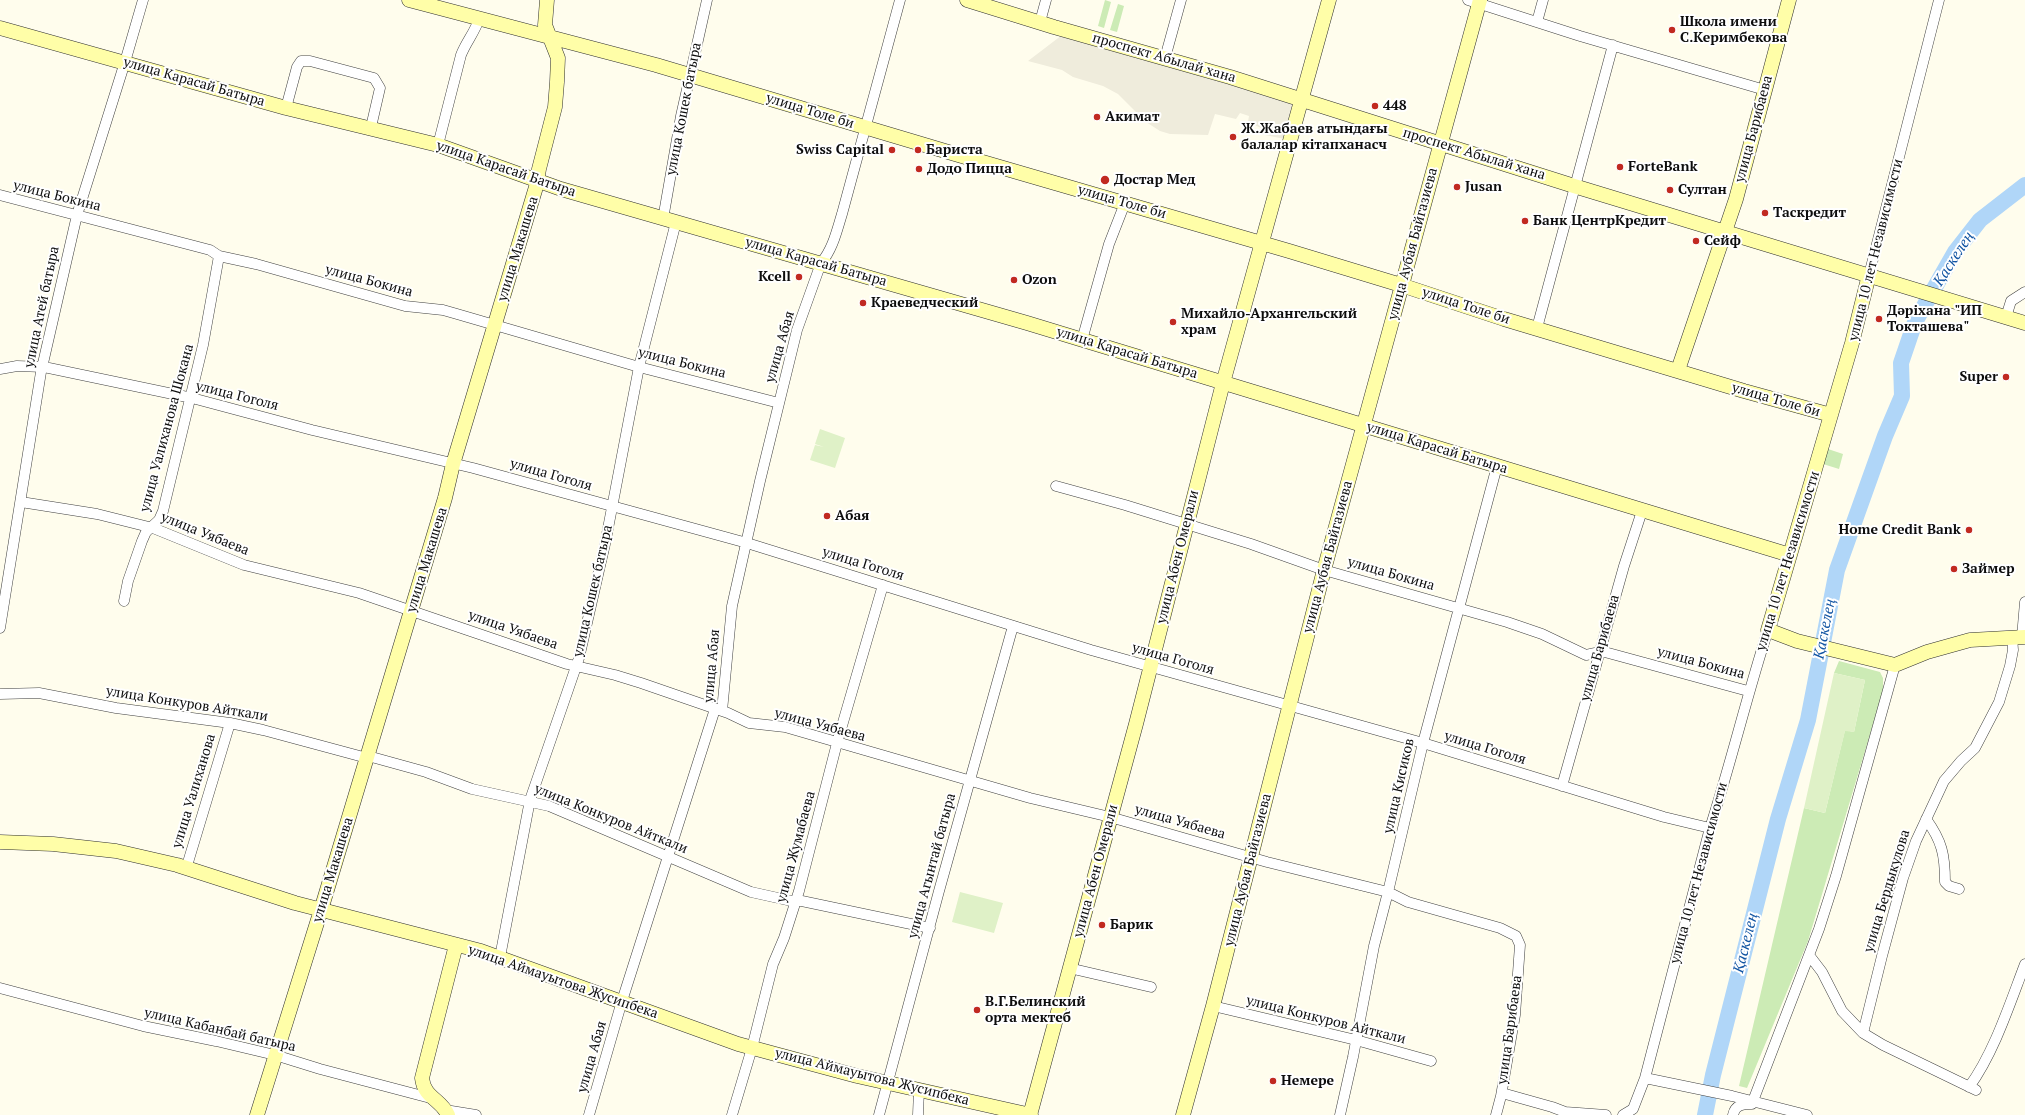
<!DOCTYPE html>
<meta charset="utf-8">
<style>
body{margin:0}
canvas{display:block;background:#fffded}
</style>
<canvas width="2025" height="1115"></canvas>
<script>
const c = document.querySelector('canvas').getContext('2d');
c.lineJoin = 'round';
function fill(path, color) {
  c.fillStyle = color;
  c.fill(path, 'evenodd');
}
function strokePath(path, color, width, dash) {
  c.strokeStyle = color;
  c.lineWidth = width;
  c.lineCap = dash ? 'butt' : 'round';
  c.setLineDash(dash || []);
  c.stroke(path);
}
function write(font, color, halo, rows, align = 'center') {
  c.font = font + ' "PT Serif",serif';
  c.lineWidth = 4;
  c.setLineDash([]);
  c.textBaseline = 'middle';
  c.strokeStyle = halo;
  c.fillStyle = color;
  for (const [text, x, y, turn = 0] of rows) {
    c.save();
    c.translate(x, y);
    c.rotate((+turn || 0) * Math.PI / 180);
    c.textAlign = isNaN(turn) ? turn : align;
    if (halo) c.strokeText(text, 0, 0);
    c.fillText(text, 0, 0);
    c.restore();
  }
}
fill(new Path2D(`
 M1105,0l6,2 -7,26 -6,-2z
 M1118,4l6,2 -7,26 -7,-2z
 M1828,449l15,5 -4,15 -16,-5z
 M1839,661l41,11 3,6v13l-75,250 -61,147 -8,-2 65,-278 21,5 20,-83 9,2 11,-52 -31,-7z`), '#ccebb5');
fill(new Path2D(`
 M820,429l25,9 -10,30 -25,-8 5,-15 9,2 -9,-3z
 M1834,673l31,7 -11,52 -9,-1 -20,82 -21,-5z
 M960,892l43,11 -9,30 -42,-11z`), '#dff1c7');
fill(new Path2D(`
 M1066,32l229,71 -10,36 -25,-5 1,-6 -13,-6 1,-6 -9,-3 -4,6 -21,-5 -7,21 -38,-1 -10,-3 -14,-9 -28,-28 -15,-8 -30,-9 -11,-7 -34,-9z`), '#efecdc');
strokePath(new Path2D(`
 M1705,1115l8,-40 65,-256 30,-99 29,-150 48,-134 17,-40 -1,-33 14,-41 40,-70 25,-32 45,-35`), '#b0d6f8', 16);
const street = new Path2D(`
 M1468,0l112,36 185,54
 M1040,22l6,-22
 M1537,22l6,-22
 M1165,58l16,-58
 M286,108l11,-41 4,-6h9l64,17 6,10 -9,39
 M438,145l23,-90c5,-13 14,-23 18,-36
 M0,195l210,55 9,6 37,8 149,42 38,4 14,4 182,53 140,36
 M663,219l18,-103 26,-116
 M1869,275l70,-275
 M2006,317l5,-16 14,-9
 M1537,328l76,-283
 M1082,340l27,-96 16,-41
 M0,369l17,-3 27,1 148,31 120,32 161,38 274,75 344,107 332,93 241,74 46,11
 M1056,486l69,19 126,39 73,26 183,52 35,12 44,21 14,-3
 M21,502l76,12 56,14 91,37 115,28 208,71 48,11 26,8 87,30 21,10 36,4 245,71 80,19 157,45 121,30 20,10 92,26 16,8 4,9 -5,70 -14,81 -5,19
 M124,601l4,-20 14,-40 4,-9 13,-12 4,-9 40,-166 16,-89
 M0,628l41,-256 36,-157 48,-153 18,-62
 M2022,637l3,-35
 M1601,651l147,40
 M0,694l39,-1 77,15 114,15 33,7 104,28
 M722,711l10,-105 28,-125 37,-151 24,-67c12,-14 16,-33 21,-49l58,-214
 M368,756l58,16 46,17 77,17 202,86 45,10
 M1562,786l62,-220 18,-55
 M1926,819c16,22 19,36 19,63l4,4 10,3
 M186,869l44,-146
 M797,900l133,28
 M1809,955l13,17 20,39 21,22 20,12 93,45
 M500,957l30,-157 49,-142 26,-114 34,-177 37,-145
 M1069,968l82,19
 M0,988l143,38 73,15 59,14 45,14 114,30
 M1213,1006l143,34 75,21
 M1863,1033l19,-77 21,-78 13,-37 28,-60 17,-20 14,-13 24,-46 11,-36 3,-16 -1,-13
 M1645,1078l87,18 75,19
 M1969,1087c25,-34 41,-84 56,-123
 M1502,1093l50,14 13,5
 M1753,1101l66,-172 17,-53 59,-211
 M445,1110l31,5
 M589,1115l33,-114 93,-292
 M732,1115l20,-67 21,-84 11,-26 15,-47 38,-148 46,-158
 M879,1115l60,-224 74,-265
 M918,1115l1,-26
 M1340,1115l13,-58 21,-111 14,-54 35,-149 74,-277
 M1565,1115v-3l41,3
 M1623,1115l10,-6 12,-31 65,-250c21,-65 37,-133 58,-198
 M1733,1115c2,-10 9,-11 19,-11`);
const secondary = new Path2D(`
 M409,0l247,65 299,89 334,97 112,34 103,34 240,72 87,24
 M967,0l87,27 176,50 344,109 451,137
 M0,28l286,80 152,37 123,44 466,134 763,232
 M1869,275l-17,68 -84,287 29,11 98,24 32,-13 43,-12 55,-3
 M1678,370l58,-171 53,-199
 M0,842l53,2 63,7 61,14 118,38 186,48 257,93 119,32 174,39
 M257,1115l64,-205 124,-412 8,-34 83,-277 3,-18 16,-62 2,-25 1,-24 -13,-33 2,-25
 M448,1115c-7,-16 -24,-17 -26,-37l34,-133
 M1030,1115l106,-391 87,-341 106,-383
 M1183,1115l30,-109 111,-436 156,-570`);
strokePath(street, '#404040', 11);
strokePath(secondary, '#2f2f2f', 15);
strokePath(street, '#fff', 10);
strokePath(secondary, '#fffea8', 14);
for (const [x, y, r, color] of [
 [1672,30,4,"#c12920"],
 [1375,106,4,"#c12920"],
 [1097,117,4,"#c12920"],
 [1233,137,4,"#c12920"],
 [892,150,4,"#c12920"],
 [918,150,4,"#c12920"],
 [1620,167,4,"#c12920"],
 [919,169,4,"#c12920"],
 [1105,180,5,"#c12920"],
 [1457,187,4,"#c12920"],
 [1670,190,4,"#c12920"],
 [1765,213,4,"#c12920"],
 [1525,221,4,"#c12920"],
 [1696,241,4,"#c12920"],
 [799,277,4,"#c12920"],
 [1014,280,4,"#c12920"],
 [863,303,4,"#c12920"],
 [1879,319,4,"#c12920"],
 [1173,322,4,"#c12920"],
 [2006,377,4,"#c12920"],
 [827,516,4,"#c12920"],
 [1969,530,4,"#c12920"],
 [1954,569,4,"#c12920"],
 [1102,925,4,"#c12920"],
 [977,1010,4,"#c12920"],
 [1273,1081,4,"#c12920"]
]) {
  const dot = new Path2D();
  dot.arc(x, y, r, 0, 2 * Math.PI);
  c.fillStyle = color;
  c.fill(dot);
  strokePath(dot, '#fff', 1.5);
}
write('bold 14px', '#0d0d0d', '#fff', [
 ["Школа имени",1680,22],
 ["С.Керимбекова",1680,38],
 ["448",1383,106],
 ["Акимат",1105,117],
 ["Ж.Жабаев атындағы",1241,129],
 ["балалар кітапханасч",1241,145],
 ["Swiss Capital",884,150,"right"],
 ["Бариста",926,150],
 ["ForteBank",1628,167],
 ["Додо Пицца",927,169],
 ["Достар Мед",1114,180],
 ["Jusan",1465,187],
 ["Султан",1678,190],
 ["Таскредит",1773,213],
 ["Банк ЦентрКредит",1533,221],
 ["Сейф",1704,241],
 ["Kcell",791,277,"right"],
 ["Ozon",1022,280],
 ["Краеведческий",871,303],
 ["Дәріхана \"ИП",1887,311],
 ["Токташева\"",1887,327],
 ["Михайло-Архангельский",1181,314],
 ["храм",1181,330],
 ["Super",1998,377,"right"],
 ["Абая",835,516],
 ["Home Credit Bank",1961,530,"right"],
 ["Займер",1962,569],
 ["Барик",1110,925],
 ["В.Г.Белинский",985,1002],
 ["орта мектеб",985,1018],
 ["Немере",1281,1081]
], 'left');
write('14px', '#0d0d0d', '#fff', [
 ["проспект Абылай хана",1164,58,16],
 ["улица Карасай Батыра",194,82,16],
 ["улица Кошек батыра",684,109,-79],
 ["улица Толе би",810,111,17],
 ["улица Барибаева",1754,129,-75],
 ["проспект Абылай хана",1474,154,17],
 ["улица Карасай Батыра",506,169,19],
 ["улица Бокина",57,196,14],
 ["улица Толе би",1122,202,16],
 ["улица Аубая Байгазиева",1413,244,-75],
 ["улица Макашева",518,249,-73],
 ["улица 10 лет Независимости",1876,250,-76],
 ["улица Карасай Батыра",816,262,16],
 ["улица Бокина",369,281,15],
 ["улица Толе би",1466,306,18],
 ["улица Атей батыра",42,307,-78],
 ["улица Абая",780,347,-74],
 ["улица Карасай Батыра",1127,353,17],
 ["улица Бокина",682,363,14],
 ["улица Гоголя",237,396,14],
 ["улица Толе би",1776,400,16],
 ["улица Уалиханова Шокана",167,428,-75],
 ["улица Карасай Батыра",1437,448,17],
 ["улица Гоголя",551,475,16],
 ["улица Уябаева",205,534,22],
 ["улица Абен Омерали",1178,557,-76],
 ["улица Аубая Байгазиева",1328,557,-75],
 ["улица Макашева",427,560,-73],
 ["улица 10 лет Независимости",1788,561,-73],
 ["улица Гоголя",863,564,17],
 ["улица Бокина",1391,574,16],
 ["улица Кошек батыра",593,591,-77],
 ["улица Уябаева",513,630,19],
 ["улица Барибаева",1600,648,-74],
 ["улица Гоголя",1173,659,16],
 ["улица Бокина",1701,663,15],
 ["улица Абая",712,666,-85],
 ["улица Конкуров Айткали",187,704,9],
 ["улица Уябаева",820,725,15],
 ["улица Гоголя",1485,748,17],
 ["улица Кисиков",1399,786,-77],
 ["улица Уалиханова",194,791,-73],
 ["улица Конкуров Айткали",611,819,22],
 ["улица Уябаева",1180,822,16],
 ["улица Жумабаева",796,847,-75],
 ["улица Агынтай батыра",932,866,-75],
 ["улица Макашева",333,870,-73],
 ["улица Аубая Байгазиева",1248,870,-76],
 ["улица Абен Омерали",1096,871,-75],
 ["улица 10 лет Независимости",1699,873,-75],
 ["улица Бердыкулова",1887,891,-73],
 ["улица Аймауытова Жусипбека",563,982,19],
 ["улица Конкуров Айткали",1326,1020,14],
 ["улица Кабанбай батыра",220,1030,13],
 ["улица Барибаева",1510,1030,-82],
 ["улица Абая",592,1057,-74],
 ["улица Аймауытова Жусипбека",872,1077,14]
]);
write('italic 15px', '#1255a3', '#fff', [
 ["Қаскелең",1954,259,-57],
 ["Қаскелең",1825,629,-79],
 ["Қаскелең",1746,943,-76]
]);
</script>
